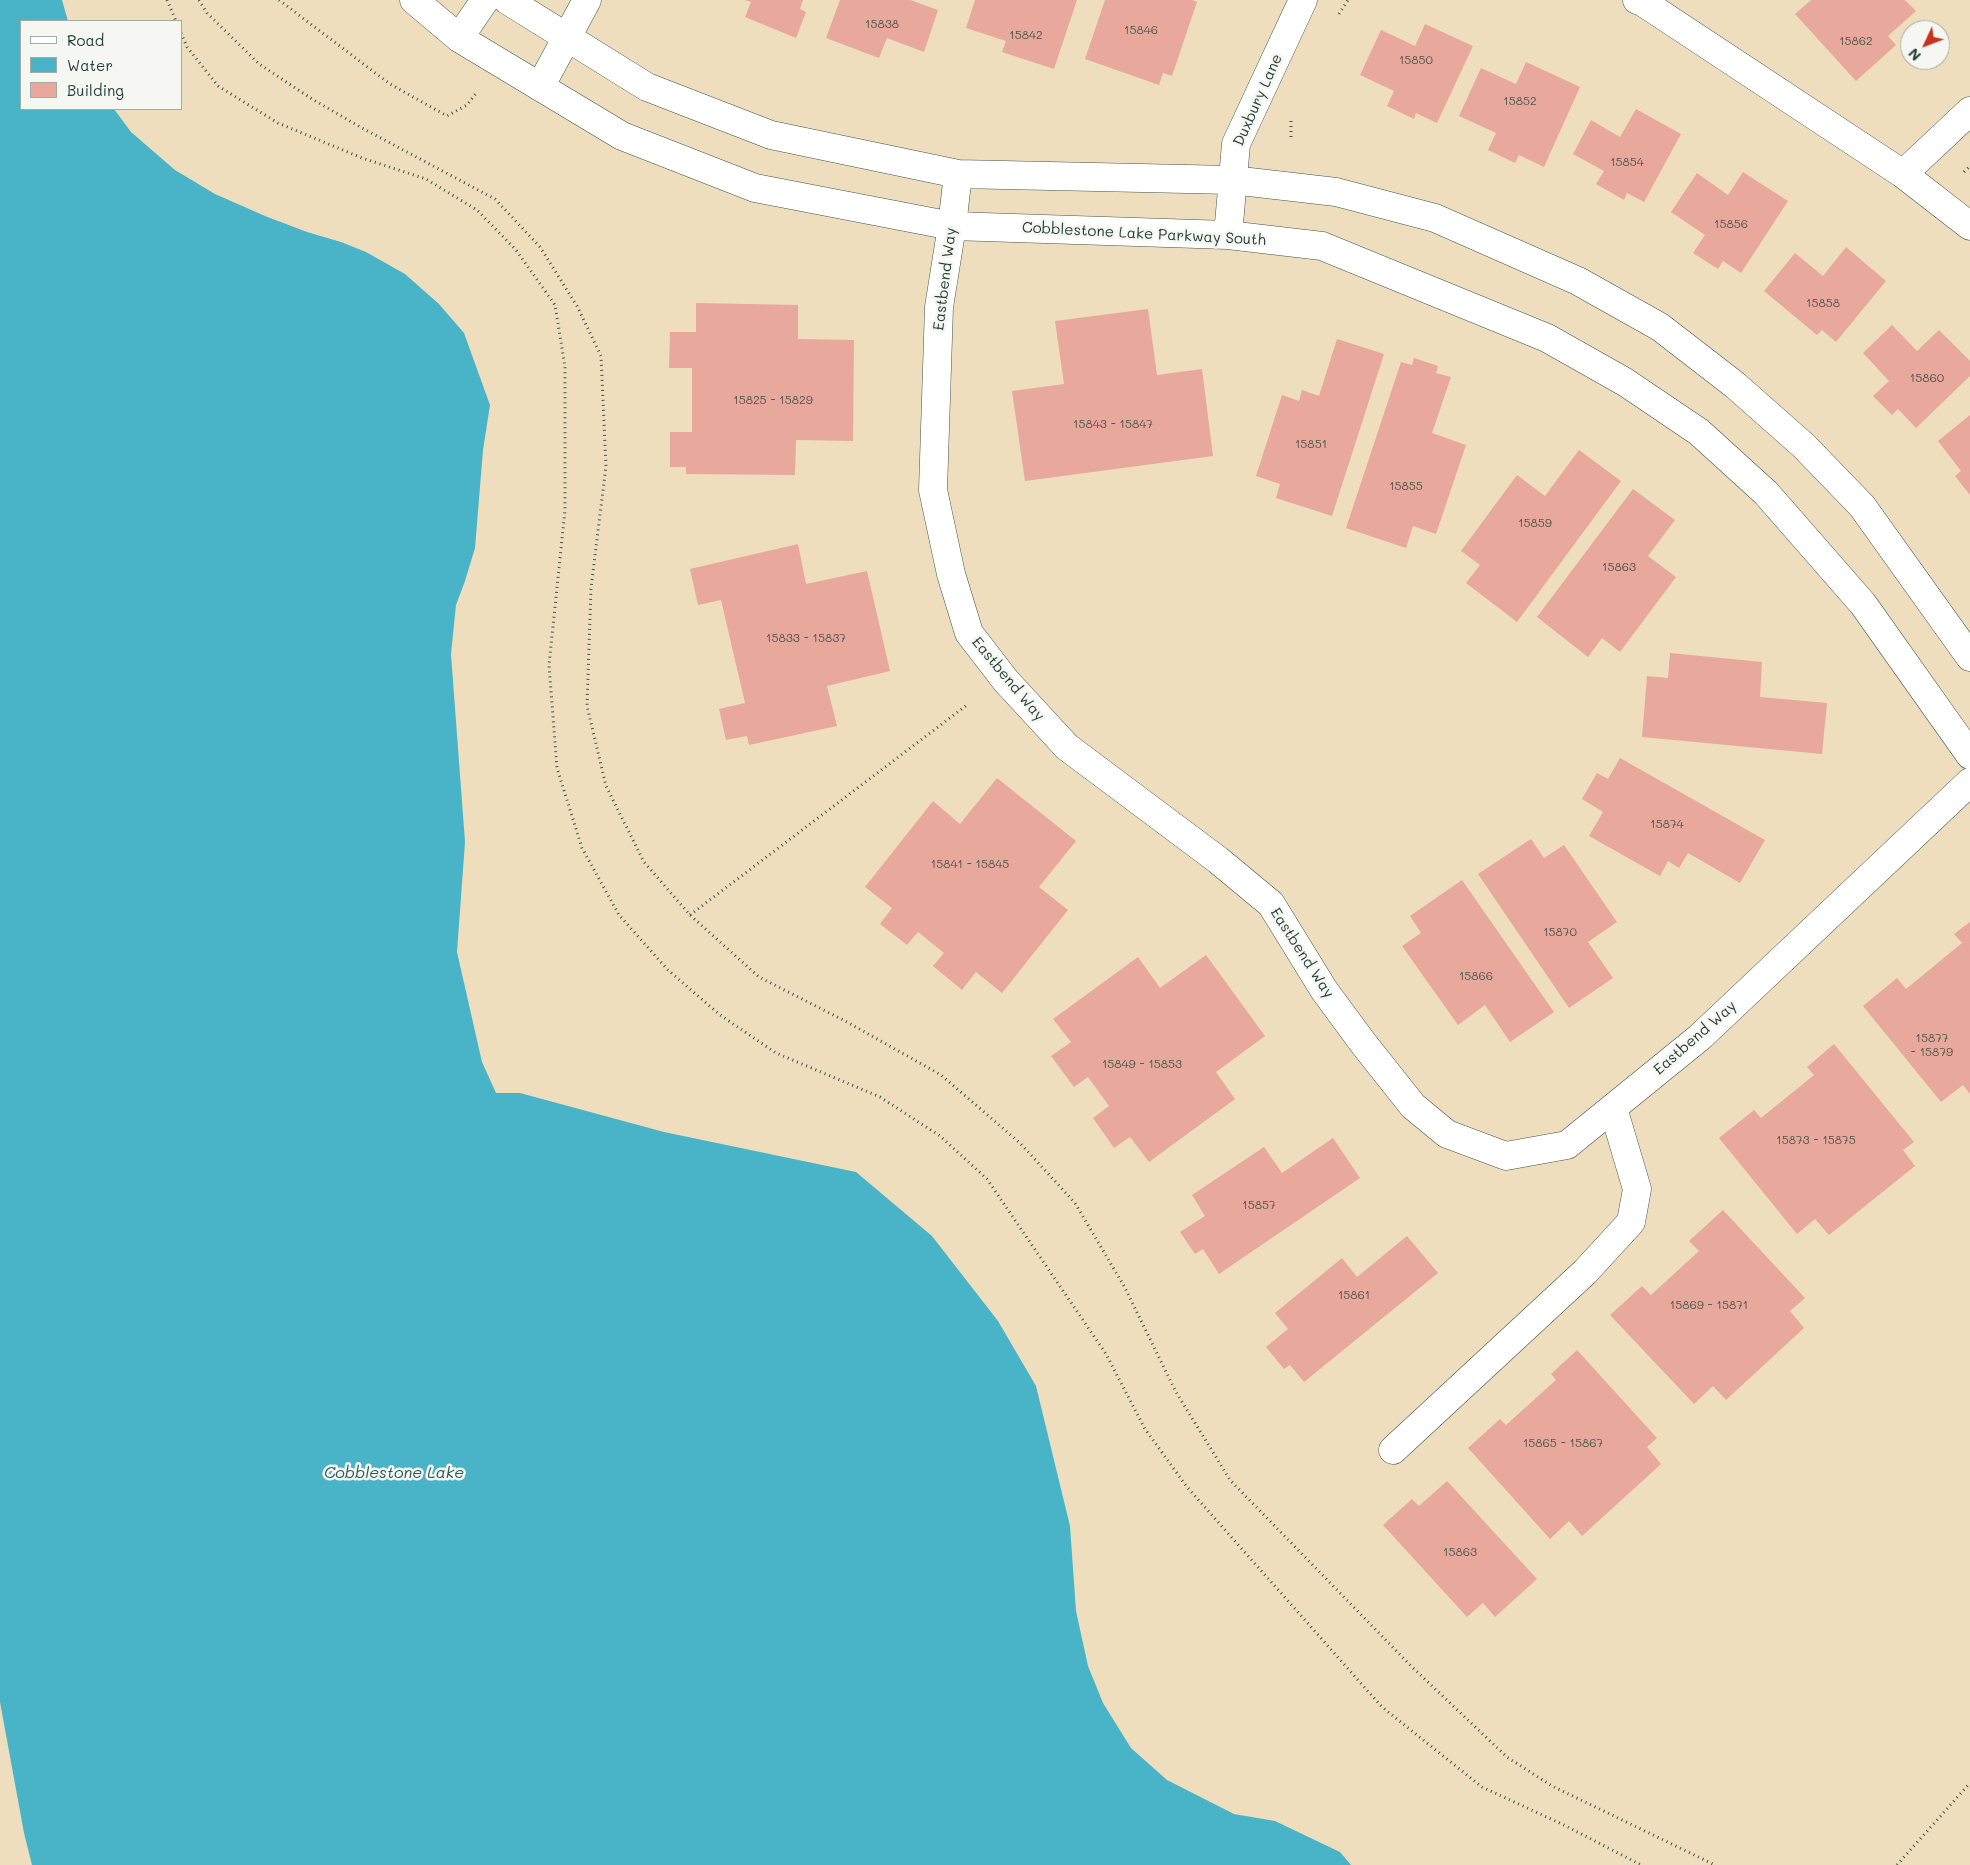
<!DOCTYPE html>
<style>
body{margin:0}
#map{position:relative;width:1970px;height:1865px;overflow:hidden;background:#efdebd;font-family:Mali,sans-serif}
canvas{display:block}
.legend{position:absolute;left:20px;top:20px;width:162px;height:90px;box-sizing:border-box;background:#f6f6f2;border:1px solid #a0aca6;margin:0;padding:6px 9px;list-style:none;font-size:15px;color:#1f3d34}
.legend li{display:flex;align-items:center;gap:10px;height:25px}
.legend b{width:25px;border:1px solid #a0aca6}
.north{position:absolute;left:1900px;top:20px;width:50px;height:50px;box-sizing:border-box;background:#f6f6f2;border:1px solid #a0aca6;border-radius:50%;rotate:227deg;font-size:14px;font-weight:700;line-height:20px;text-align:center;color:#1f3d34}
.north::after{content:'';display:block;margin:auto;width:18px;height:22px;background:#c8321e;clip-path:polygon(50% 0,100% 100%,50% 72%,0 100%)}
</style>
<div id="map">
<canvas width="1970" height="1865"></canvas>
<ul class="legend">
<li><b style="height:6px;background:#fff"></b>Road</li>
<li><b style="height:14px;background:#49b4c7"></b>Water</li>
<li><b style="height:14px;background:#e8a89c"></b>Building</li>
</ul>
<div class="north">N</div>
</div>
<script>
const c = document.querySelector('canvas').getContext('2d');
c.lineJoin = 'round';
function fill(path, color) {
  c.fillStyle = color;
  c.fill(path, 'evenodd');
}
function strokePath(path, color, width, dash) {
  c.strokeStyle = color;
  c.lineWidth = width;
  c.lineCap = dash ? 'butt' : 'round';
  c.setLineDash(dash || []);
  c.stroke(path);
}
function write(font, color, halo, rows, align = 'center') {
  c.font = font + ' Mali,sans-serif';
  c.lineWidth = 5;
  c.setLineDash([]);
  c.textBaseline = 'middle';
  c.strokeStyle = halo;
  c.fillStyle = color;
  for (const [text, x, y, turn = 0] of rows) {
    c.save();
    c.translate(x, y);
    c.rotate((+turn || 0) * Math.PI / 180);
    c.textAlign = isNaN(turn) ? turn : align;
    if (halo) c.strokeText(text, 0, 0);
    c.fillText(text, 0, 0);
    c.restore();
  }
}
fill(new Path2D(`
 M0,0h62l6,21h-47v88h93l17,23 44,38 40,24 50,22 42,16 34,10 25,10 39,22 34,30 25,29 26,72 -7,45 -8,98 -10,33 -9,24 -5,49 14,188 -8,110 25,110 14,31h24l144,39 192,40 76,64 66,85 38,65 34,140 6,85 12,55 15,37 28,45 36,32 67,34 41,7 65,31 11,13h-1319l-8,-32 -24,-131z`), '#49b4c7');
fill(new Path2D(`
 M745,0h58l-3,9 6,3 -10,26 -51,-21 6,-15z
 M840,0h70l28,10 -14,42 -37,-14 -8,20 -53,-20z
 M975,0h102l-23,69 -52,-17 4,-11 -40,-13z
 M1105,0h87l5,2 -25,74 -9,-3 -4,12 -74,-26z
 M1811,0h94l11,11 -28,25 8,9 -40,36 -61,-67z
 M1425,24l48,22 -36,77 -21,-10 -2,6 -27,-13 7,-15 -34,-16 21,-45 34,16z
 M1526,62l54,25 -36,80 -25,-12 -4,8 -27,-13 8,-17 -37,-17 22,-48 35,16z
 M1636,109l45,25 -37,68 -17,-9 -3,7 -28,-16 8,-13 -31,-17 18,-34 29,17z
 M1743,172l45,29 -47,72 -18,-12 -5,8 -25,-16 12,-18 -34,-23 26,-39 31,22z
 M1846,247l40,34 -50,61 -14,-12 -5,5 -53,-44 31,-38 28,23z
 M696,303l102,2v34l56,1 -1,101 -57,-1 -1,35 -109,-1v-7h-16v-35h22v-64h-23l1,-36h26z
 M1148,309l9,66 45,-6 11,87 -188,25 -13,-90 52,-7 -9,-63z
 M1892,325l25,26 22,-21 31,31v15l-54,52 -18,-19 -6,6 -19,-19 16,-15 -26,-28z
 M1337,339l47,15 -52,162 -56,-18 4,-14 -24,-8 26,-81 17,6 3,-11 17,6z
 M1414,358l24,8 -2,7 15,4 -19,56 34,12 -30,89 -23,-8 -7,22 -60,-20 55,-166 11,3z
 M1970,415v80l-15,-19 6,-5 -23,-30z
 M1579,450l42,31 -104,141 -51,-39 14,-18 -19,-14 56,-76 28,21z
 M1633,489l42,31 -27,36 28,21 -56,75 -18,-14 -14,19 -51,-40z
 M798,544l8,40 61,-13 23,100 -63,15 10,40 -88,19 -2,-9 -21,4 -7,-31 26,-6 -24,-103 -23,5 -8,-36z
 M1670,653l92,9 -2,35 67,6 -5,51 -180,-17 5,-61 21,2z
 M1620,758l145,82 -25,43 -52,-30 -9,15 -11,-7 -8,15 -71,-40 14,-24 -21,-13 15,-26 11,6z
 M997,778l79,63 -37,46 29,23 -66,83 -26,-21 -14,18 -29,-24 11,-13 -26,-21 -11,13 -27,-21 12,-16 -27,-21 68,-86 27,23z
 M1531,839l13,19 20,-13 53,77 -29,20 25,36 -44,30 -91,-134z
 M1462,880l92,132 -44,30 -25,-37 -27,20 -56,-79 19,-13 -11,-17z
 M1970,922v172l-7,-9 -22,17 -78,-96 34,-28 9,11 56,-46 -8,-9z
 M1206,955l59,81 -49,36 19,27 -86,63 -19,-25 -16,11 -21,-30 16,-12 -21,-29 -14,10 -23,-31 20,-14 -18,-23 85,-62 22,31z
 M1834,1044l80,98 -11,8 12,16 -86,69 -14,-16 -18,15 -78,-96 35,-28 7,8 53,-43 -7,-8z
 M1333,1138l27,40 -141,96 -16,-25 -8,5 -15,-22 25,-16 -13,-21 72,-48 18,26z
 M1723,1210l82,88 -15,13 14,17 -78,72 -13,-14 -19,18 -84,-89 32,-29 9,9 48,-44 -10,-10z
 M1407,1236l31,37 -134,109 -14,-17 -6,4 -18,-22 22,-18 -13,-16 67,-55 15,19z
 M1577,1350l80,88 -10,9 14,17 -79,72 -13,-15 -19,18 -82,-91 32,-29 6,6 50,-45 -5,-6z
 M1447,1481l90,98 -42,38 -12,-14 -16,14 -84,-92 29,-26 7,7z`), '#e8a89c');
const minor = new Path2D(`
 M414,0l45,38 163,98 133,52 197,38 276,9 94,11 225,92 78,44 74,50 67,61 97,111 107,151
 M507,0l140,87 124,48 187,39 274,6 104,12 99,26 143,63 82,46 75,58 69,61 58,60 108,151
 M1637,0l7,3 259,171 67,52
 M459,38l26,-38
 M540,87l47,-87
 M958,174l-6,52 -13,81 -6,183 18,84 18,59 37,48 61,66 151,113 53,44 53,86 39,53 50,63 34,28 59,22 61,-11 133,-108 270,-255
 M1903,174l67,-63
 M1228,235l8,-91 67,-144
 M1393,1450l192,-178 46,-50 6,-33 -24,-81`);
strokePath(minor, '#3e5549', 29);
strokePath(new Path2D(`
 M167,0l9,21
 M199,0l8,13 52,51 53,35 50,29 133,71 45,48 37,59 24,50 5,110 -15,122 -4,118 19,80 38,76 46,53 69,62 88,45 94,53 79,68 55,60 49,83 52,106 54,88 182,187 95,90 45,29 163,79
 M279,0l111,84 57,32 20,-11 10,-13
 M1339,14l9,-14
 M181,33l6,14 31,39 60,37 84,35 64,21 51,31 39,40 39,55 10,62v143l-16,155 8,103 25,80 37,67 49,55 52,45 56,38 104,44 60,39 47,43 119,175 39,75 42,58 195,220 100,80 84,39 75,39
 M1291,137v-20
 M1964,172l6,-6
 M690,915l277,-210
 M1897,1865l73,-82`), '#3e5549', 3, [1, 4]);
strokePath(minor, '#fff', 28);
write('12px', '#51584e', null, [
 ["15838",882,24],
 ["15846",1141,30],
 ["15842",1026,35],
 ["15862",1856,41],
 ["15850",1416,60],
 ["15852",1520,101],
 ["15854",1627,162],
 ["15856",1731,224],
 ["15858",1823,303],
 ["15860",1927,378],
 ["15825 - 15829",773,400],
 ["15843 - 15847",1113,424],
 ["15851",1311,444],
 ["15855",1406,486],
 ["15859",1535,523],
 ["15863",1619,567],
 ["15833 - 15837",806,638],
 ["15874",1667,824],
 ["15841 - 15845",970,864],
 ["15870",1560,932],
 ["15866",1476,976],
 ["15877",1932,1038],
 ["- 15879",1932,1052],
 ["15849 - 15853",1142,1064],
 ["15873 - 15875",1816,1140],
 ["15857",1259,1205],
 ["15861",1354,1295],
 ["15869 - 15871",1709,1305],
 ["15865 - 15867",1563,1443],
 ["15863",1460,1552]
]);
write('15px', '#1f3d34', '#f6f6f2', [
 ["Duxbury Lane",1258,100,-66],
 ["Cobblestone Lake Parkway South",1144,234,3],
 ["Eastbend Way",945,279,-83],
 ["Eastbend Way",1008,679,50],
 ["Eastbend Way",1302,953,57],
 ["Eastbend Way",1695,1038,-41]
]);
write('italic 16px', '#2a5b59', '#f6f6f2', [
 ["Cobblestone Lake",394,1473]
]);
</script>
